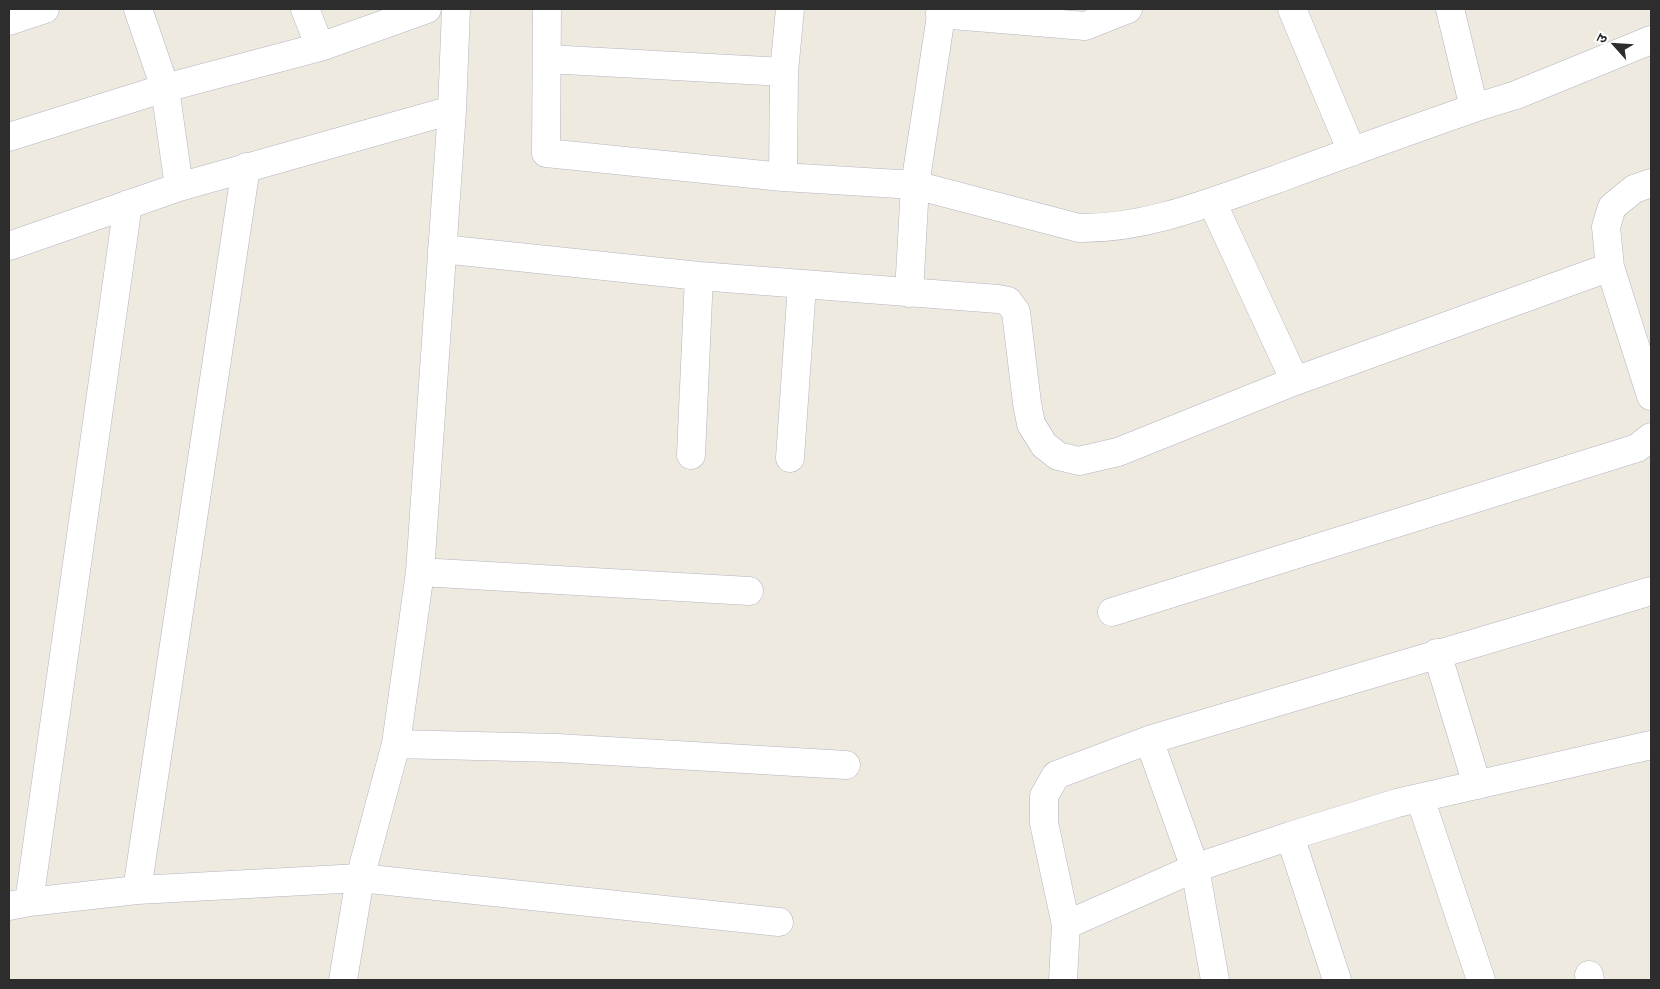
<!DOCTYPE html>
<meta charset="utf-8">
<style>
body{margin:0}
#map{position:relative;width:1660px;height:989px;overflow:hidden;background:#efeadf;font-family:Lato,"Noto Sans Devanagari",sans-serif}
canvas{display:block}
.frame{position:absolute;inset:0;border:10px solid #2d2d2d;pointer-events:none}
.north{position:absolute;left:1590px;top:20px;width:50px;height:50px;-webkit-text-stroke:4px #fff;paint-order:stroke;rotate:296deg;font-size:14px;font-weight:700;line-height:20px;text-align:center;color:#2d2d2d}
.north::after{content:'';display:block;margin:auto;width:18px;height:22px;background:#2d2d2d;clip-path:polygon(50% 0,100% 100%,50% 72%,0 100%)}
</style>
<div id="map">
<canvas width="1660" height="989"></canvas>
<div class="frame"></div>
<div class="north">उ</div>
</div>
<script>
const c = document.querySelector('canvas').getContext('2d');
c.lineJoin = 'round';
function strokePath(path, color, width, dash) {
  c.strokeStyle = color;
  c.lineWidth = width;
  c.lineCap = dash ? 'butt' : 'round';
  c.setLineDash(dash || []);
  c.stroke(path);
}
const minor = new Path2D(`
 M138,9l27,79 14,99
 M305,9l15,38
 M547,9l-1,144 237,24 132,8 164,43c69,1 134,-27 198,-49 65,-24 131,-48 197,-71l42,-13 135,-55
 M1292,9l60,143
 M1450,9l24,99
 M940,14l145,12 43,-17
 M9,21l36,-12
 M547,59l237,13
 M9,137l156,-49 155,-41 107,-38
 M783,177l1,-105 6,-63
 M1651,183l-17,6 -22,18 -6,20 4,40 41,129
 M1212,202l83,179
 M9,246l170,-59 273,-77
 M442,249l257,27 299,23 10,2 8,11 11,91 4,21 13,21 14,11 21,5 39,-9 177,-71 315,-114
 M909,293l6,-108 27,-176
 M691,455l8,-179
 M790,458l12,-173
 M420,572l329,19
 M1112,612l525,-164 14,-11
 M1437,653l40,132
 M1149,740l46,128 20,112
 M396,744l161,4 289,17
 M1420,798l61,182
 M1290,836l47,144
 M137,890l109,-723
 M29,902l99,-698
 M9,906l20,-4 108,-12 223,-12 419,44
 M1066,925l129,-57 95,-32 107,-33 254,-58
 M1589,975l1,5
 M343,980l17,-102 36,-134 24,-172 32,-462 4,-101
 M1063,980l3,-55 -22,-102v-27l12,-21 93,-35 502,-149`);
strokePath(minor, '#b3b3c1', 29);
strokePath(minor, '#fff', 28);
</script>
